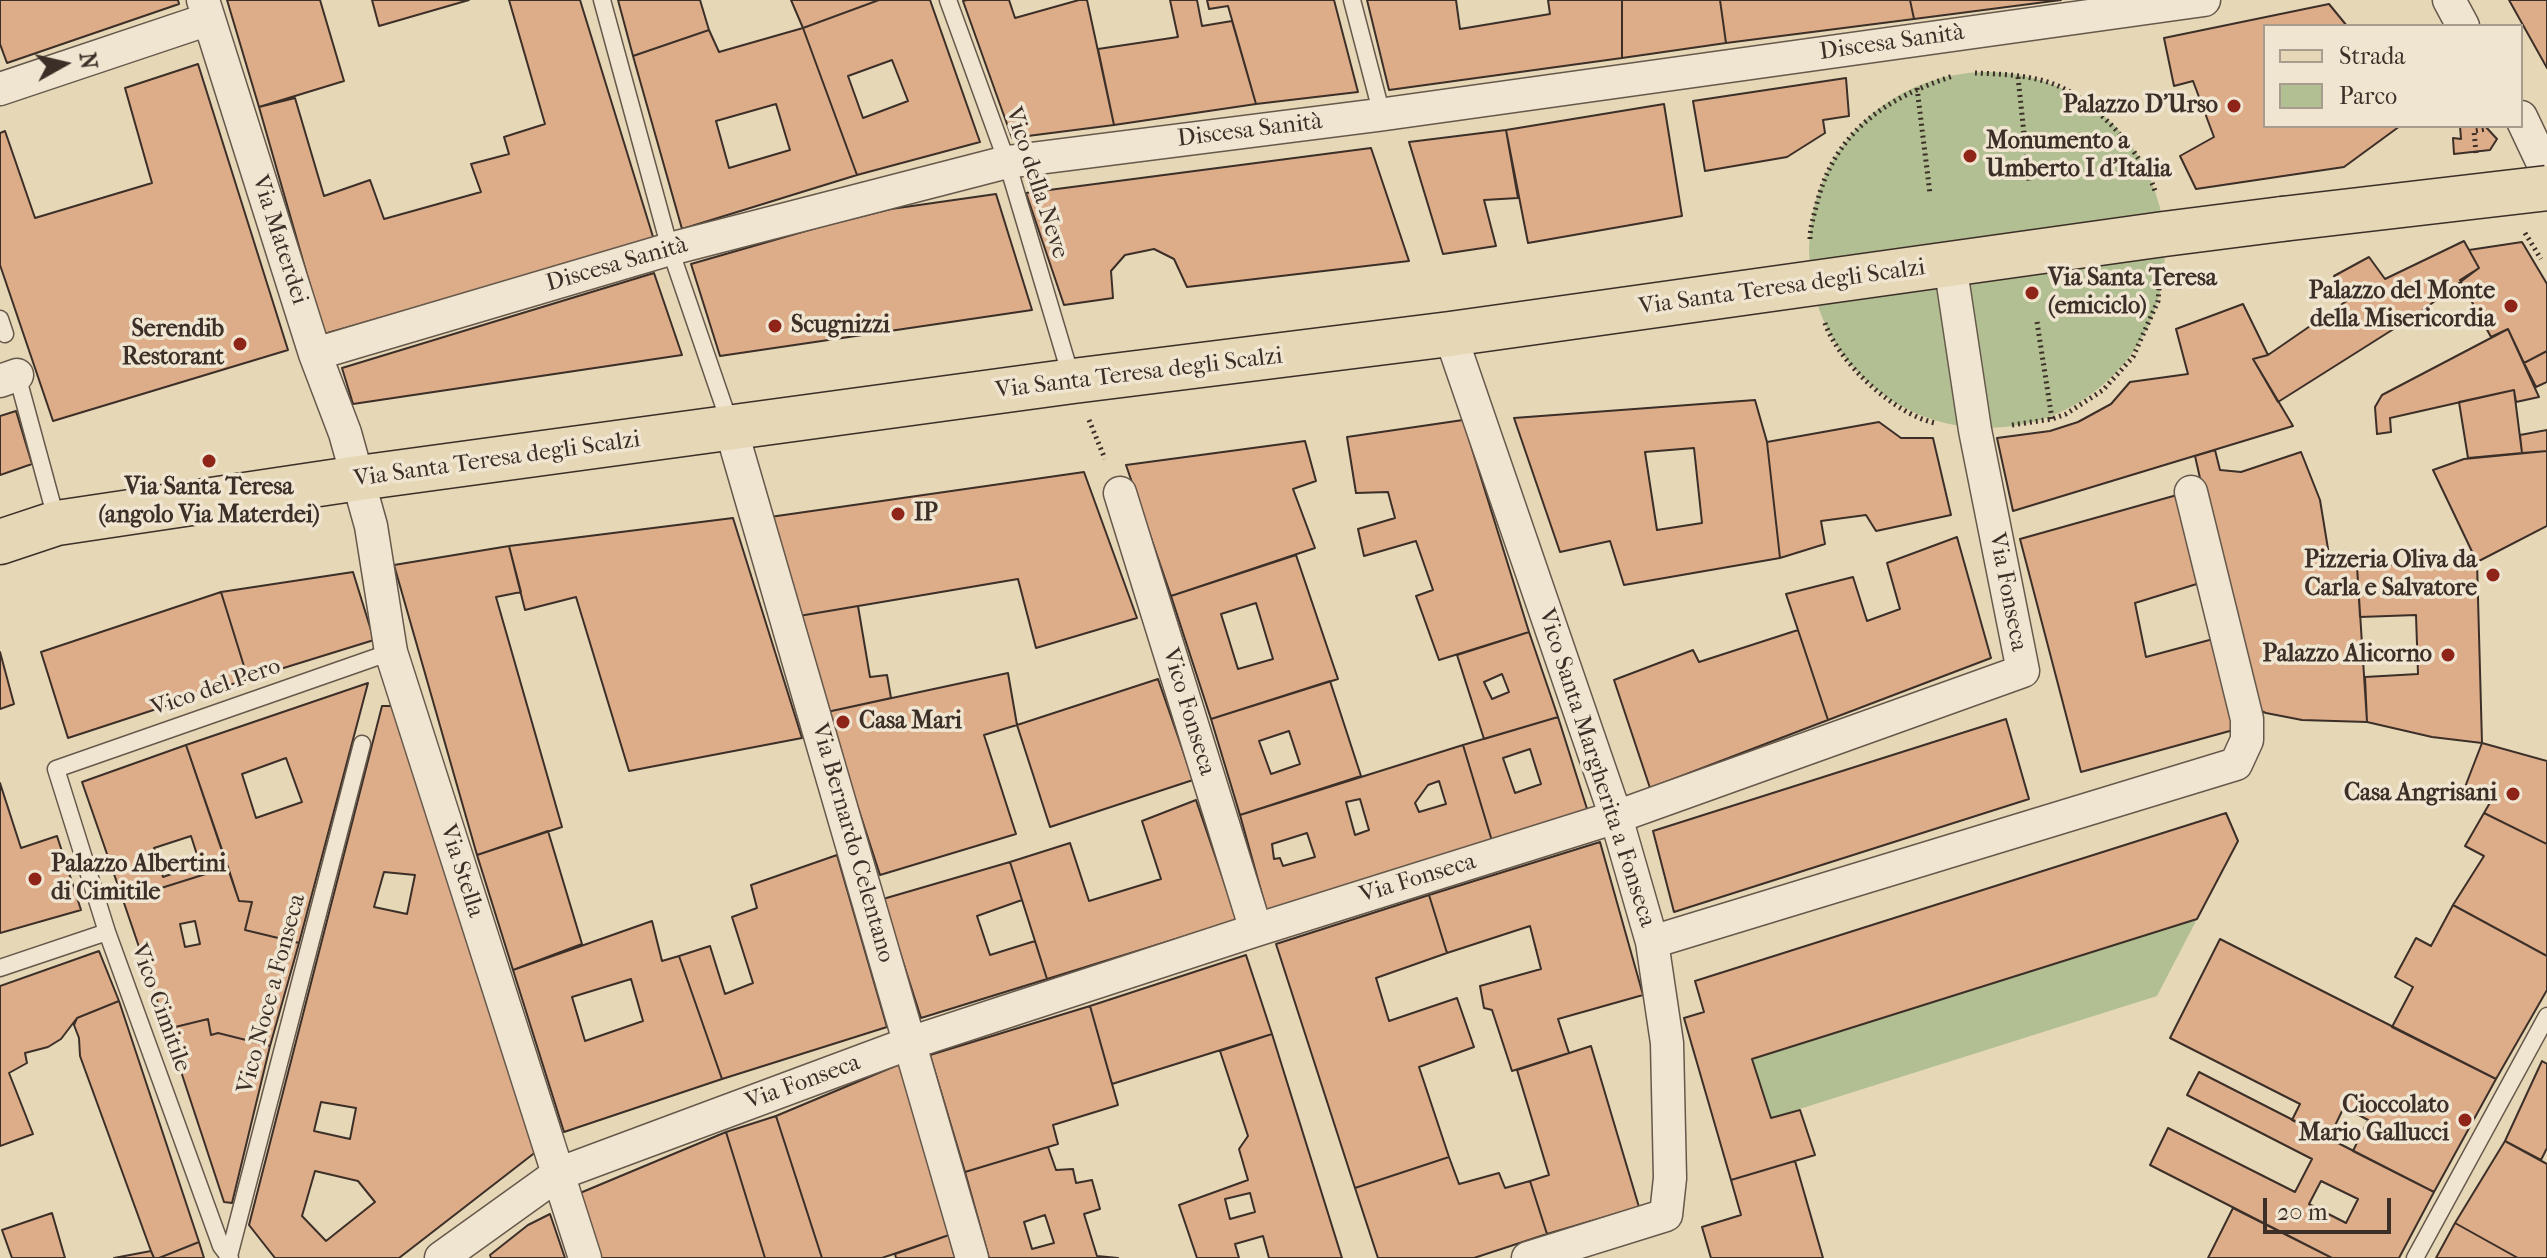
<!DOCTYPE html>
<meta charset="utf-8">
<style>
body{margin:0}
#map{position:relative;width:2547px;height:1258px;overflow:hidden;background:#e6d7b7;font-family:"IM FELL French Canon",serif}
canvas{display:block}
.legend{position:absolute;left:2263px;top:24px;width:260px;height:104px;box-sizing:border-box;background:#efe5d0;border:2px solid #a79c8d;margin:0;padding:10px 14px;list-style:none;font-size:24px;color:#3c2f28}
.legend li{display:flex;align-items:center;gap:16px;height:40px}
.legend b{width:40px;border:2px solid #a79c8d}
.north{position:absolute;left:24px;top:24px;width:80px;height:80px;-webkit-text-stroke:6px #efe5d0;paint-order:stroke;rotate:82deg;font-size:22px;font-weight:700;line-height:32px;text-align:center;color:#3c2f28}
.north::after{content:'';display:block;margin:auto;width:28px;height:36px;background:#3c2f28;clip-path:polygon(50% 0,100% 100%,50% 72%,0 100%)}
.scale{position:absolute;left:2263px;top:1198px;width:128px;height:36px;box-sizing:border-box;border:4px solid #3c2f28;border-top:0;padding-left:10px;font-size:24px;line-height:28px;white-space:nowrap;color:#3c2f28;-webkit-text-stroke:6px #efe5d0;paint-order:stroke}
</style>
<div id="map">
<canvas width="2547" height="1258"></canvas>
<ul class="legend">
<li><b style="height:10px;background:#e6d7b7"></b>Strada</li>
<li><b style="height:22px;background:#b1bf92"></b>Parco</li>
</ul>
<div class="north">N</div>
<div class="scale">20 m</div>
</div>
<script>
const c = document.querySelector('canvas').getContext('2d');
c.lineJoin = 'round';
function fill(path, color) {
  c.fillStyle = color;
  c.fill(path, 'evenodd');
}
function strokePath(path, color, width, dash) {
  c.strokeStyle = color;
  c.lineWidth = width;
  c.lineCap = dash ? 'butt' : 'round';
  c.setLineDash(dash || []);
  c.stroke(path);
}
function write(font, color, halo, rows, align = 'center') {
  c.font = font + ' "IM FELL French Canon",serif';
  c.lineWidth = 7;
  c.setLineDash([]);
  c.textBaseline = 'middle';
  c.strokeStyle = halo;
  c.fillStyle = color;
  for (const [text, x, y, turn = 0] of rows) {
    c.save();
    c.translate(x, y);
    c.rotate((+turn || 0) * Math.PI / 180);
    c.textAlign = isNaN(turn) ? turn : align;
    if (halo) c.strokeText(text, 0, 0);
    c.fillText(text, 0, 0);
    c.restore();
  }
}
fill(new Path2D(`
 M1809 250a178 178 0 1 1 356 0a178 178 0 1 1-356 0Z
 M2197,919l-40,77 -386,122 -19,-59z`), '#b1bf92');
const building = new Path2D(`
 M0,0h178l1,4 -172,59 -7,-19z
 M227,0h93l24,81 -85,26z
 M372,0h97l-90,26z
 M509,0h71l74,240 -330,94 -65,-227 36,-9 29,98 46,-16 14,39 97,-27 -10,-28 38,-10 -5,-17 41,-13z
 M618,0h82l9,30 -76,26z
 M791,0h88l-76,28z
 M879,0h51l50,142 -123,33 -54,-147zM892,60l16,41 -45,17 -15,-42z
 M967,0h42l6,18 64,-18h8l27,125 -102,13 -49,-137z
 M1170,0h27l5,26 30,-5 24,83 -142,21 -16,-76 80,-12z
 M1207,0h127l24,92 -102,12 -28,-98 -19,3z
 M1367,0h89l4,29 90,-15 -2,-14h74v58l-233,32z
 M1622,0h98l6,43 -104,15z
 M1712,0h198l4,19 -188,24 -6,-43z
 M1910,0h151l-147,19z
 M2509,0h38v68z
 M2329,4l18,22h-82v100h135l-56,41 -148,22 -16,-33 34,-19 -21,-56 -19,5 -10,-48z
 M803,28l54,147 -175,54 -49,-173 76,-26 10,22zM776,104l14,46 -61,18 -13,-47z
 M198,64l90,286 -235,71 -53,-156v-132l5,-2 30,87 117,-35 -27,-95z
 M1846,78l3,38 -26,4 2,13 -38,24 -82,14 -12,-70z
 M1664,104l18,112 -154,27 -22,-113z
 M2460,126h25l12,13 -7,11 -36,4 -1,-16 8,1z
 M1506,130l12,68 -34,2 12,46 -53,8 -34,-112z
 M1371,148l38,113 -222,26 -13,-28 -20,-10 -29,6 -14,16 2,27 -49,7 -38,-112z
 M996,194l36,116 -312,46 -29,-92 132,-38 68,-17z
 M2464,241l15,27 -60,45 -141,89 -25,-43 15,-4 80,-55 -14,-24 35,-19 16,22z
 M2522,242l25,42v67l-23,12 -16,-34 -17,8 -31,-57 19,-12 -10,-18z
 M654,273l28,82 -329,49 -11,-36z
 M2243,304l25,51 -15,4 40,67 -280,85 -16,-73 53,-7 28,-9 33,-18 19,-22 58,-8 -12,-45z
 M2508,329l31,68 -23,5 -2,-12 -124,28 1,14 -14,2 -2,-27 7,-12z
 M2547,351v31l-11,5 -12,-24z
 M2514,390l8,63 -54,5 -9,-56z
 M1755,400l12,42 13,116 -156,27 -14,-44 -50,11 -46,-134zM1694,448l8,75 -45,7 -12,-78z
 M16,411l16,53 -32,11v-59z
 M1463,420l66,212 -90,28 -23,-64 17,-6 -17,-49 -52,15 -6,-27 37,-11 -7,-26 -32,1 -9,-56z
 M1879,422l22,16h32l18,77 -75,16 -10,-16 -45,6 4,23 -45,14 -13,-116z
 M2547,430v21l-25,2 -2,-18z
 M1305,441l11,40 -23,8 22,59 -144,48 -45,-131z
 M2215,450l5,20 21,2 60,-20 19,48 10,61 27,5 10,156 -65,-2 -36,-7 -14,-6 -57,-251z
 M2547,451v75l-70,36 -44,-92 31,-11z
 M1084,472l53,146 -101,30 -18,-69 -219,37 -29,-99z
 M2177,495l23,88 -65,20 11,54 71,-19 20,91 -156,43 -61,-233z
 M733,518l69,220 -173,33 -53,-174 -51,13 -16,-64z
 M1957,537l34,121 -163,62 -42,-126 67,-17 14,44 33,-12 -13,-46z
 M509,546l12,46 -25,5 66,230 -85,28 -83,-290z
 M1296,555l42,124 -127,40 -40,-123zM1256,603l17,56 -35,10 -17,-55z
 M2477,562l5,181 -50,-6 -65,-15 -2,-45 53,-3 -2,-59 -56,2 -3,-51z
 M353,572l21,68 -126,39 -27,-87z
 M221,592l27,87 -180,59 -27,-86z
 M858,606l12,71 17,-2 4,23 -64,14 -28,-96z
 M1798,630l30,90 -178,68 -36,-108 79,-30 6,12z
 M1529,632l29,85 -74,22 -27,-84zM1502,674l7,18 -17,7 -8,-17z
 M0,652l14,52 -14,5z
 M1008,673l9,52 -33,10 32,99 -136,41 -53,-163z
 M1158,679l35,101 -143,47 -33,-102z
 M1330,681l31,95 -121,39 -29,-96zM1289,731l11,33 -29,10 -12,-33z
 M368,683l-69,260 -54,-13 7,-28 -13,-1 -53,-156zM286,758l16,44 -46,16 -14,-44z
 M382,706h17l138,445 -138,107h-124l-26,-33zM384,872l31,3 -8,39 -33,-7zM321,1102l35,6 -6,31 -36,-8zM315,1171l43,10 17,21 -49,39 -24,-25z
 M1558,717l30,95 -96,29 -29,-96zM1530,749l11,35 -26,9 -12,-35z
 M2006,719l23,80 -355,113 -21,-81z
 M2482,743l65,18v83l-63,-31 7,-12 -26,-14z
 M186,745l42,122 -105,33 -41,-118zM191,836l9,28 -37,13 -9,-29z
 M1463,745l29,96 -225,71 -27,-97zM1439,781l7,23 -27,8 -4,-9 13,-18zM1360,799l9,31 -14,5 -9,-33zM1307,833l8,24 -32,9 -3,-8 -6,1 -2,-15z
 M0,783l21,65 36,-12 24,74 -81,23z
 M1196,800l41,120 -190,59 -37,-117 60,-19 19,58 72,-22 -19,-58z
 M2226,813l12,28 -41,78 -445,140 19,59 29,-8 15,45 -84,25 -47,-162 20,-6 -9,-31z
 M2484,813l63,31v112l-94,-51 31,-49 -19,-10z
 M548,831l34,113 -69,26 -36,-115z
 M1600,842l43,153 -85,24 11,34 -57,18 -20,-61 -8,-2 -4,-22 61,-17 -11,-43 -83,27 -18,-58z
 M837,855l50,172 -165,52 -43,-123 31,-10 15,48 28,-11 -21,-66 25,-9 -6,-23z
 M1010,862l12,38 -45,16 13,39 45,-14 12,38 -126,39 -38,-119z
 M228,867l11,34 13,1 -7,28 54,13 -29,103 -52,-13 -7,2 -3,-16 -41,10 -44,-129zM195,921l5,23 -15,3 -5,-23z
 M1429,895l18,58 -71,25 13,43 68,-23 17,49 -55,20 30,90 -94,31 -79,-244z
 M2453,905l94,51v34l-51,89 -104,-52 21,-40 -18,-10 21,-39 15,8z
 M652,921l10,40 17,-5 43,123 -158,53 -51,-162zM631,979l12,42 -58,20 -13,-44z
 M2220,939l276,140 -62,113 -81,-41 15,-31 -24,-13 -15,31 -37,-18 8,-16 -130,-66z
 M99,951l20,50 -42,17 -16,21 -13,8 -23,6 2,10 -18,10 24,61 -33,12v-160z
 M1246,955l26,79 -160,50 -22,-78z
 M119,1001l80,241 -40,16h-5l-3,-7 -71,-195 -1,-18 -5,-13 3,-7z
 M1090,1006l28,99 -65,20 5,19 -93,28 -35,-117z
 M208,1019l3,16 7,-2 52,13 -38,157 -8,-1 -57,-173z
 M1272,1034l70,224h-73l-6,-22 -28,8 4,14h-42l-18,-53 69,-25 -9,-31 9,-13 -28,-85zM1250,1193l5,19 -25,7 -5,-20z
 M1591,1046l48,161 -92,27 -17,-53 19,-6 -32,-105z
 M2542,1061l5,3v84l-6,12 -36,-19z
 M900,1064l49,171 -67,23h-60l-46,-142z
 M2199,1072l235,120 -35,66h-67l-182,-93 18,-37 127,64 17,-33 -125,-64zM2321,1181l37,18 -12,24 -37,-19z
 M776,1116l46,142h-57l-39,-126z
 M726,1132l39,126h-164l-21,-65z
 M2505,1141l42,23v94h-29l-63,-35z
 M1048,1147l8,23 17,-1 3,14 16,-3 8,29 -16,5 13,42 21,2h-129l-24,-86zM1045,1215l9,28 -22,6 -8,-27z
 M1449,1157l10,27 40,-11 6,15 25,-7 17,53 -73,24h-96l-23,-70z
 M1795,1161l28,97h-112l-9,-31 39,-12 -10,-35z
 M2233,1208l99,50h-124z
 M52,1213l13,45h-53l-10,-28z
 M550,1214l15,44h-74l-1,-3 38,-30z
 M2455,1223l63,35h-82z
 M949,1235l6,23h-59l-1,-4z
 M199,1242l5,16h-45z
 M151,1251l3,7h-40z`);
fill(building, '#ddad8a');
strokePath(building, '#3c2f28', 2);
const lane = new Path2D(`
 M602,0l68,249 61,178
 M948,0l59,162 65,218
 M1352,0l30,115
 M0,319l5,15
 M17,375l40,147
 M0,968l107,-36
 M229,1256l133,-512
 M230,1258l-9,-12 -114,-314 -51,-163 335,-117
 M2415,1258l132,-242`);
const street = new Path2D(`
 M203,0l112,354 30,79 26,93 20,126 194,606
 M2449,0l14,26
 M0,89l209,-70
 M2521,117l26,55
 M1450,334l166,483 36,125 15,101 3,135 -4,37 -138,43
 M315,354l355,-105 337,-87 371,-47 826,-115
 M0,381l17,-6
 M731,429l241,829
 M1120,493l136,437
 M1652,942l584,-178 11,-24v-21l-56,-227
 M441,1258l117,-84 352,-131 346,-113 360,-113 407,-146 -48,-241 -25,-166`);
const primary = new Path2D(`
 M0,542l57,-19 302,-45 714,-97 377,-47 714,-100 118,-15`);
strokePath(lane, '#66594c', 19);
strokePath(street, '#66594c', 35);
strokePath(primary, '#3c2f28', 47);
strokePath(new Path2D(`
 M1975,73c26,1 56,2 81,12 39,16 88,68 100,109
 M2018,77l11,104
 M1917,88l13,106
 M2476,153l-2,-22 12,-2
 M2525,233l16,26
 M1810,239c0,-12 4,-24 7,-36 18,-72 69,-105 136,-127
 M2037,322l15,97
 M1825,323c14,40 69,91 110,100
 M1089,420l16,39
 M2012,425l40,-6 14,-5 37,-24 30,-33 25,-56 2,-25`), '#3c2f28', 5, [2, 4]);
strokePath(lane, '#efe5d0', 16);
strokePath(street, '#efe5d0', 32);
strokePath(primary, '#e6d7b7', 44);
const primaryBridge = new Path2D(`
 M2282,219l265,-31`);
strokePath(primaryBridge, '#3c2f28', 47, []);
strokePath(primaryBridge, '#e6d7b7', 44);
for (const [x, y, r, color] of [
 [2234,106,8,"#8f2418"],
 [1970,156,8,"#8f2418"],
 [2032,293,8,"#8f2418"],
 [2511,306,8,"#8f2418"],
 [775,326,8,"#8f2418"],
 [240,344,8,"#8f2418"],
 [209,461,8,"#8f2418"],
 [898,514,8,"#8f2418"],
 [2493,575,8,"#8f2418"],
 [2448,655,8,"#8f2418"],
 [843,722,8,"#8f2418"],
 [2513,794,8,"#8f2418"],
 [35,879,8,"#8f2418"],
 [2465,1120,8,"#8f2418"]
]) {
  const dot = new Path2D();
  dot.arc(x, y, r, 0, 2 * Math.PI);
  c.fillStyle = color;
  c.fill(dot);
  strokePath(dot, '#efe5d0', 3);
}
write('24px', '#3c2f28', '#efe5d0', [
 ["Discesa Sanità",1892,43,-8],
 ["Discesa Sanità",1250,131,-7],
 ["Vico della Neve",1036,183,72],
 ["Via Materdei",279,240,72],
 ["Discesa Sanità",617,265,-16],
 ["Via Santa Teresa degli Scalzi",1782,288,-8],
 ["Via Santa Teresa degli Scalzi",1139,374,-7],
 ["Via Santa Teresa degli Scalzi",497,460,-8],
 ["Via Fonseca",2007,592,79],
 ["Vico del Pero",216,688,-19],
 ["Vico Fonseca",1188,712,73],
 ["Vico Santa Margherita a Fonseca",1596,768,72],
 ["Via Bernardo Celentano",852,843,74],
 ["Via Stella",461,871,72],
 ["Via Fonseca",1418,879,-17],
 ["Vico Noce a Fonseca",272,994,-75],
 ["Vico Cimitile",160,1008,70],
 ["Via Fonseca",803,1083,-20]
]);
write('bold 24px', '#3c2f28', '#efe5d0', [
 ["Palazzo D'Urso",2218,106],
 ["Monumento a",1986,142,"left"],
 ["Umberto I d'Italia",1986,170,"left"],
 ["Via Santa Teresa",2048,279,"left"],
 ["(emiciclo)",2048,307,"left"],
 ["Palazzo del Monte",2495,292],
 ["della Misericordia",2495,320],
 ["Scugnizzi",791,326,"left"],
 ["Serendib",224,330],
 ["Restorant",224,358],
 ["Via Santa Teresa",209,488,"center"],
 ["(angolo Via Materdei)",209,516,"center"],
 ["IP",914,514,"left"],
 ["Pizzeria Oliva da",2477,561],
 ["Carla e Salvatore",2477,589],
 ["Palazzo Alicorno",2432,655],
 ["Casa Mari",859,722,"left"],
 ["Casa Angrisani",2497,794],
 ["Palazzo Albertini",51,865,"left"],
 ["di Cimitile",51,893,"left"],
 ["Cioccolato",2449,1106],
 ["Mario Gallucci",2449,1134]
], 'right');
</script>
